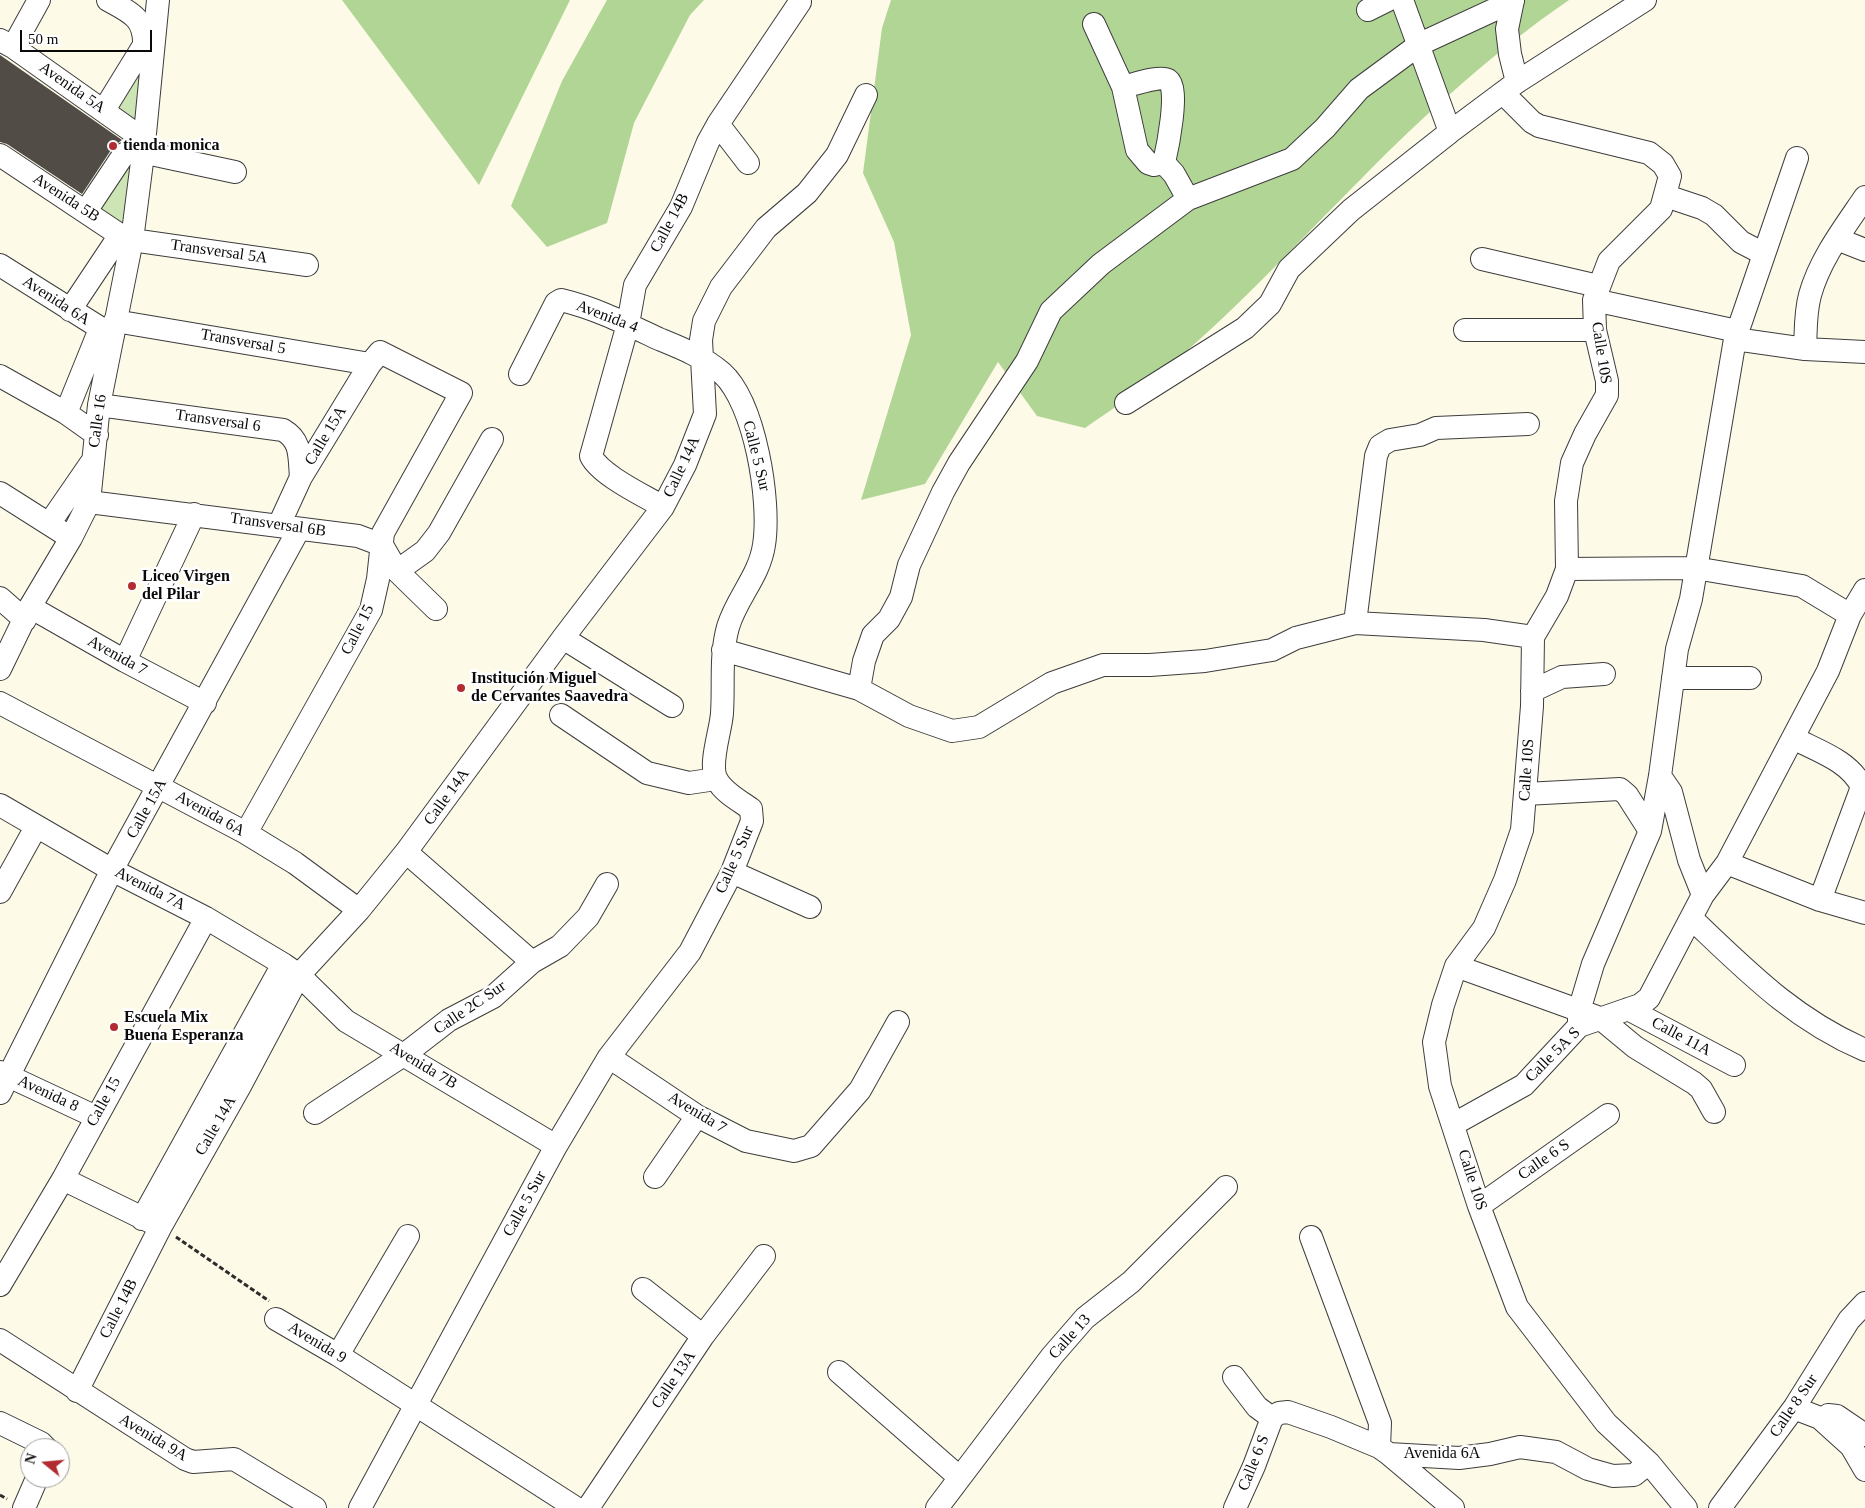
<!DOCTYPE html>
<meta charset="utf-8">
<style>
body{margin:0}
#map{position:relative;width:1865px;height:1508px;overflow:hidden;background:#fefae8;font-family:"Times New Roman",serif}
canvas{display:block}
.north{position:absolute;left:20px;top:1438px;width:50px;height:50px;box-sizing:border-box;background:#fff;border:1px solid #9d9d9d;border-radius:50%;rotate:287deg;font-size:14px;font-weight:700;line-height:20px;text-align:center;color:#0a0a0a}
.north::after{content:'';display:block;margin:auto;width:18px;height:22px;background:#b12b30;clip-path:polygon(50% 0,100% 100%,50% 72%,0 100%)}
.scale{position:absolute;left:20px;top:30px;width:132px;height:22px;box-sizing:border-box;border:2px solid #0a0a0a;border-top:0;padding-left:6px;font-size:15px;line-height:18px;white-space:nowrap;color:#0a0a0a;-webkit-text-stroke:4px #fff;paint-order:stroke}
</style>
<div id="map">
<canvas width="1865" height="1508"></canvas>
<div class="north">N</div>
<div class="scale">50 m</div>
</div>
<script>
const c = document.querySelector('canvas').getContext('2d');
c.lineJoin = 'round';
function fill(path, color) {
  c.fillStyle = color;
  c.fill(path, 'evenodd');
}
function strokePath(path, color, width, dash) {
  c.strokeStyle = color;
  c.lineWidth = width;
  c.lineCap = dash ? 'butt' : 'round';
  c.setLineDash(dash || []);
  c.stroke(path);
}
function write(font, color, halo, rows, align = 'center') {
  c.font = font + ' "Times New Roman",serif';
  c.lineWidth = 5;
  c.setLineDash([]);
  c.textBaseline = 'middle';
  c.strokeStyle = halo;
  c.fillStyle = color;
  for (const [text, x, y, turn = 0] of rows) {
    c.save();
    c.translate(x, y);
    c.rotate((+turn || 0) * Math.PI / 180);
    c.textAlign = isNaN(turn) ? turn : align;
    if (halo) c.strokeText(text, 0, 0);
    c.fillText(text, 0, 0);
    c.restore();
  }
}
fill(new Path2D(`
 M151,50l-10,84 -34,-24z
 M132,154l-3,77 -31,-24z`), '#cde5b5');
fill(new Path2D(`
 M342,0h228l-91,185z
 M607,0h97l-14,15 -56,108 -27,100 -60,24 -36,-41 51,-125z
 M891,0h678c-74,51 -143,113 -206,177 -68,68 -133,140 -207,200 -22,18 -47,34 -71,51l-48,-12 -39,-54 -73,122 -64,16 50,-165 -17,-93 -31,-69 19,-145z`), '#b1d595');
fill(new Path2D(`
 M0,55l122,85 -9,7 -31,47 -75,-50 -7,-2z`), '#524c47');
const minor = new Path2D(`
 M1402,0l48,132
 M1513,0l-6,29 3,25 7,28
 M1368,10l20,-10
 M1094,24l29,63 14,63 11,13 6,2 10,-2 10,11 14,25
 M0,40l13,7 130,92
 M13,47l26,-47
 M1123,87c9,-2 37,-12 45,-7 12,8 -1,70 -4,83
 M1503,93l29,29 7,4 110,27 14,11 7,12 -9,33 -52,52 -15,39 1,30 12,51v14l-22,39 -13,29 -6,38 1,68 -10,27 -24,41 -1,69 -10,124 -17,50 -21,48 -28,38 -13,39 -9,37 6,44 39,120 38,101 89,116 43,40 37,45
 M104,110l40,-65c1,-28 -15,-33 -36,-45
 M718,124l30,39
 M0,155l120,80 12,5 175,25
 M1666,196l36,12 12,7 27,27 23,12
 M86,211l38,-57 8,-4 103,22
 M1837,239l28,11
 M1482,259l116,27
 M0,265l113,71
 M1594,300l143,31
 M70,310l50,-75
 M115,321l255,43
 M1465,330h130
 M1735,339l70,10 60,3
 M1805,349c1,-18 0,-36 5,-54 10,-36 34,-67 55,-98
 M0,376l66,37 31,22
 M1126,403l119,-75 25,-24 19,-35 62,-59 99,-78 67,-50 128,-82
 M99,405l184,25c19,11 16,27 18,47
 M66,413l34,-84
 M0,493l71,45
 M89,502l269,34 24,9 15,26 39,38
 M663,507c-18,-11 -63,-32 -72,-51l37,-132 7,-39 46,-78 27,-65 10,-18 82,-122
 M49,524l42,-61
 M1567,569l128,-1 107,18 48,29
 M397,571l28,-20 14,-18 53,-94
 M0,598l25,22
 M30,607l95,54 80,42
 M1355,623l21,-167 4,-10 10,-6 30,-5 16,-7 92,-4
 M563,638l109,68
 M723,650l136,39 50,27 43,15 27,-4 73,-44 51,-18h47l55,-4 67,-11 24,-12 59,-15 129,7 49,7
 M125,661l69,-147
 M0,669l30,-62 41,-69 18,-36 10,-97 33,-165 11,-86 15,-154
 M1673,678h77
 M859,689l5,-28 9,-26 16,-16 12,-22 8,-32 34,-73 16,-29 68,-102 24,-50 50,-47 87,-65 104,-40 33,-31 34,-39 61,-45 93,-43
 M1532,691l30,-14 42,-3
 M0,703l246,130 49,30 64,47
 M561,715l86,58 42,10 27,-4
 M1793,738c25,13 57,23 69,49l-42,113
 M1660,776l11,16 18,68 14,35
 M1525,794l95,-5 7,6 23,36
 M0,805l112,65 94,48 77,46 16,11 47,46 210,125
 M246,833l125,-223 7,-31 5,-46 78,-140 -81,-41 -10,12 -69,113 -22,48
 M406,852l126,110
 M1727,863l93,37 45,13
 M732,872l78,35
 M0,892l36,-65
 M1691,918c56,53 102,101 174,132
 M1456,966l144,52 35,29 59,36 7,6 13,23
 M1628,1009l106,56
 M1579,1026v-15l14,-47 57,-133 10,-55 17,-127 14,-50 44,-260 62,-181
 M609,1057l88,59 49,25 48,10 17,-5 49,-56 38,-68
 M0,1072l96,45
 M0,1093l112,-223 187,-341
 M315,1113l90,-59 44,-34 44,-23 39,-35 28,-16 28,-29 19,-33
 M1454,1124l70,-39 55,-59 61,-21 9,-7 54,-103 24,-32 101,-192 22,-56 15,-25
 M655,1177l42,-61
 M63,1179l92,45
 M1479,1206l129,-91
 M142,1219l141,-255
 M1311,1237l69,186 -1,24
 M0,1285l63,-106 143,-261
 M643,1289l60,47
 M276,1319l62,36 238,153
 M0,1340l185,119 8,3 41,-3 81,49
 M338,1355l70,-119
 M839,1372l120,105
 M1234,1377l23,30 15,11 7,-5 9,-1 43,15 48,20 10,7 70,4 31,-4 30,-7 36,5 32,17 25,7 21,-1 15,-12
 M77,1391l84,-165 79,-140 59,-111 60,-65 47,-58 157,-214 100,-131 22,-42 20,-51 -4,-74 3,-19 17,-34 45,-59 41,-35 30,-38 29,-60
 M1794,1408l26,10 31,28 14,24
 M1828,1415l9,1 28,19
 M0,1423l41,20 5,5
 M1389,1454l64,54
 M24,1508l13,-30
 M360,1508l196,-362 53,-89 81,-105 42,-80 20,-51 -1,-12c-11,-8 -27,-16 -34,-29 -9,-15 4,-49 5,-67 2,-29 -2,-57 6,-86 9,-30 31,-50 36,-82 7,-44 -9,-142 -42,-172 -18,-16 -41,-25 -63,-34 -32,-15 -64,-31 -98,-39l-5,3 -36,71
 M588,1508l115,-172 61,-80
 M937,1508l115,-152 33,-38 46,-36 95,-95
 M1235,1508l19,-42 18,-48
 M1720,1508l74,-100 55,-88 16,-17`);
strokePath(minor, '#3d3d3d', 24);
strokePath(new Path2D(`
 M176,1237l93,64
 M0,1495l7,4`), '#2c2c2c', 3, [5, 2.5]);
strokePath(minor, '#fff', 22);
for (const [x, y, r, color] of [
 [113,146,5,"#b12b30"],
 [132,586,5,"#b12b30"],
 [461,688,5,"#b12b30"],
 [114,1027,5,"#b12b30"]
]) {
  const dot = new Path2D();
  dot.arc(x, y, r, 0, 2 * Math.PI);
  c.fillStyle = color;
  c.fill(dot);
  strokePath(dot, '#fff', 2);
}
write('16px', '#0a0a0a', '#fff', [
 ["Avenida 5A",72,88,35],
 ["Avenida 5B",66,198,33],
 ["Calle 14B",670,223,-62],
 ["Transversal 5A",219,252,8],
 ["Avenida 6A",56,301,33],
 ["Avenida 4",607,317,21],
 ["Transversal 5",243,342,10],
 ["Calle 10S",1601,353,81],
 ["Calle 16",98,421,-82],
 ["Transversal 6",218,421,8],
 ["Calle 15A",326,436,-59],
 ["Calle 5 Sur",756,456,76],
 ["Calle 14A",682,467,-65],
 ["Transversal 6B",278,525,8],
 ["Calle 15",358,630,-63],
 ["Avenida 7",117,656,29],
 ["Calle 10S",1527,770,-86],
 ["Calle 14A",447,797,-54],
 ["Calle 15A",147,809,-61],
 ["Avenida 6A",210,814,29],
 ["Calle 5 Sur",735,860,-66],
 ["Avenida 7A",150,889,27],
 ["Calle 2C Sur",470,1008,-34],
 ["Calle 11A",1681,1037,28],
 ["Calle 5A S",1553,1055,-45],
 ["Avenida 7B",423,1066,31],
 ["Avenida 8",48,1094,25],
 ["Calle 15",104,1102,-61],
 ["Avenida 7",697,1113,31],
 ["Calle 14A",216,1126,-60],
 ["Calle 6 S",1544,1160,-35],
 ["Calle 10S",1472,1180,72],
 ["Calle 5 Sur",525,1204,-61],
 ["Calle 14B",119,1309,-63],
 ["Calle 13",1070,1337,-48],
 ["Avenida 9",317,1343,31],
 ["Calle 13A",674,1380,-56],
 ["Calle 8 Sur",1794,1406,-56],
 ["Avenida 9A",153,1438,31],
 ["Avenida 6A",1442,1454],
 ["Calle 6 S",1254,1463,-68]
]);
write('bold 16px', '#0a0a0a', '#fff', [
 ["tienda monica",123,146],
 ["Liceo Virgen",142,577],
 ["del Pilar",142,595],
 ["Institución Miguel",471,679],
 ["de Cervantes Saavedra",471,697],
 ["Escuela Mix",124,1018],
 ["Buena Esperanza",124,1036]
], 'left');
</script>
